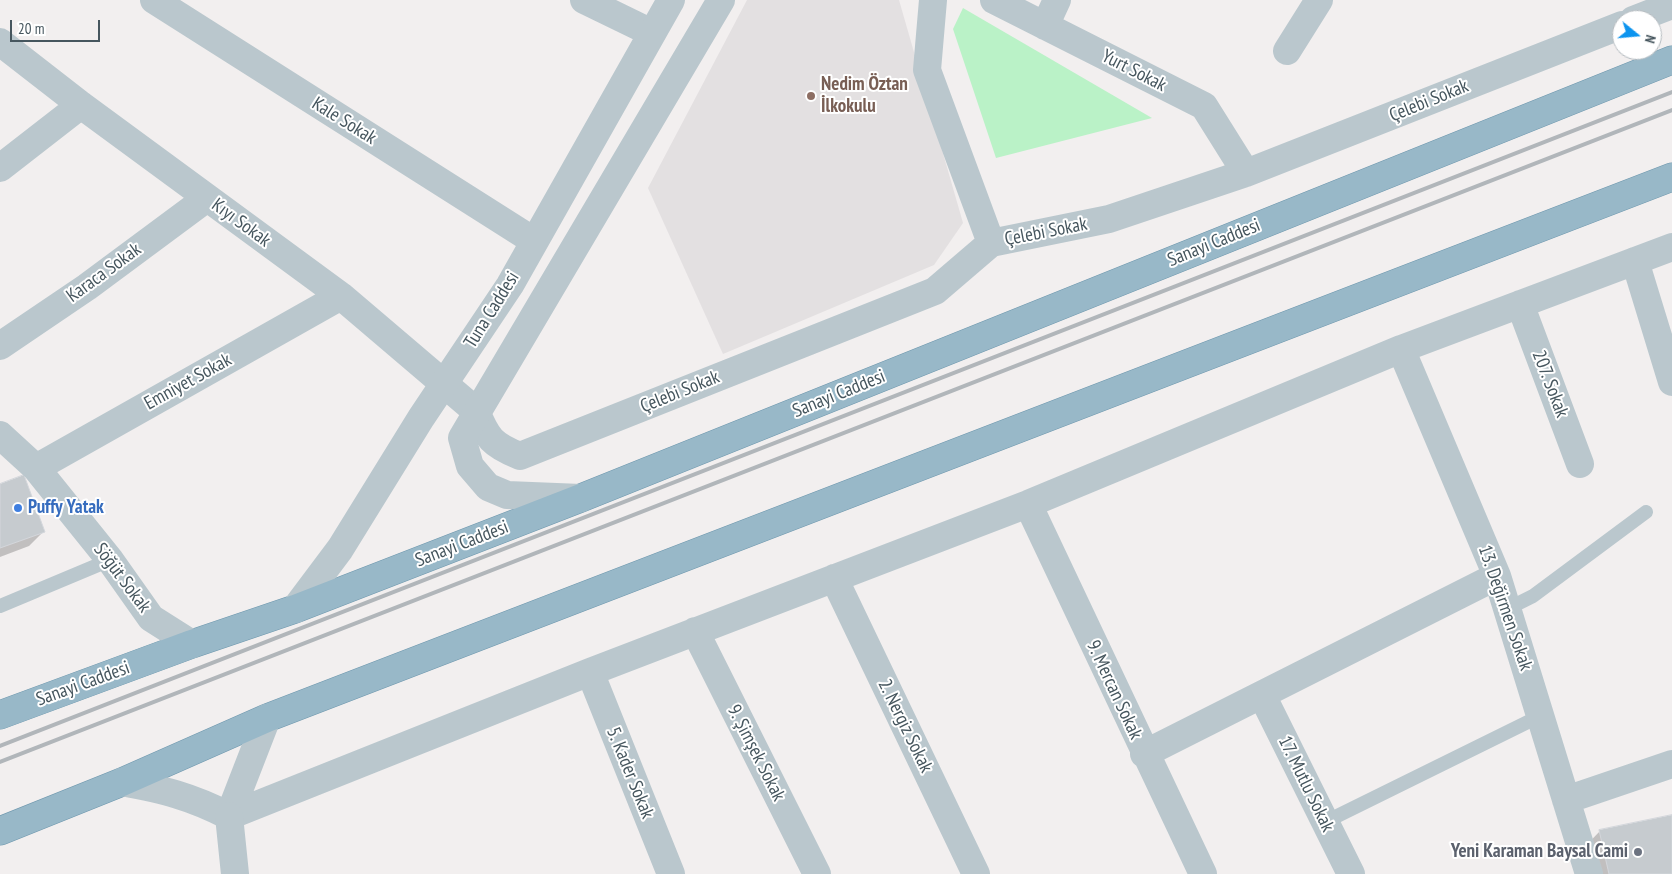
<!DOCTYPE html>
<meta charset="utf-8">
<style>
body{margin:0}
#map{position:relative;width:1672px;height:874px;overflow:hidden;background:#f2efef;font-family:"PT Sans Narrow",sans-serif}
canvas{display:block}
.north{position:absolute;left:1612px;top:10px;width:50px;height:50px;box-sizing:border-box;background:#fff;border:1px solid #b5bbbf;border-radius:50%;rotate:107deg;font-size:14px;font-weight:700;line-height:20px;text-align:center;color:#46565e}
.north::after{content:'';display:block;margin:auto;width:18px;height:22px;background:#0c94ef;clip-path:polygon(50% 0,100% 100%,50% 72%,0 100%)}
.scale{position:absolute;left:10px;top:20px;width:90px;height:22px;box-sizing:border-box;border:2px solid #46565e;border-top:0;padding-left:6px;font-size:15px;line-height:18px;white-space:nowrap;color:#46565e;-webkit-text-stroke:4px #fff;paint-order:stroke}
</style>
<div id="map">
<canvas width="1672" height="874"></canvas>
<div class="north">N</div>
<div class="scale">20 m</div>
</div>
<script>
const c = document.querySelector('canvas').getContext('2d');
c.lineJoin = 'round';
function fill(path, color) {
  c.fillStyle = color;
  c.fill(path, 'evenodd');
}
function strokePath(path, color, width, dash) {
  c.strokeStyle = color;
  c.lineWidth = width;
  c.lineCap = dash ? 'butt' : 'round';
  c.setLineDash(dash || []);
  c.stroke(path);
}
function write(font, color, halo, rows, align = 'center') {
  c.font = font + ' "PT Sans Narrow",sans-serif';
  c.lineWidth = 4;
  c.setLineDash([]);
  c.textBaseline = 'middle';
  c.strokeStyle = halo;
  c.fillStyle = color;
  for (const [text, x, y, turn = 0] of rows) {
    c.save();
    c.translate(x, y);
    c.rotate((+turn || 0) * Math.PI / 180);
    c.textAlign = isNaN(turn) ? turn : align;
    if (halo) c.strokeText(text, 0, 0);
    c.fillText(text, 0, 0);
    c.restore();
  }
}
fill(new Path2D(`
 M747,0h152l64,223 -29,42 -211,89 -75,-166z`), '#e3e0e1');
fill(new Path2D(`
 M963,8l189,110 -156,40 -43,-129z`), '#baf2c7');
fill(new Path2D(`
 M0,485l43,47 -14,14 -29,11z
 M1672,816v58h-95l-3,-16 26,-27z`), '#0003');
const building = new Path2D(`
 M24,475l21,57 -45,16v-64z
 M1672,815v59h-63l-10,-44z`);
fill(building, '#c6cbcf');
strokePath(building, '#d3d6db', 1);
const trunk = new Path2D(`
 M0,715l192,-71 103,-35 286,-111 1091,-438
 M0,831l122,-49 145,-64 1405,-541`);
strokePath(trunk, '#6e97ad', 29);
strokePath(new Path2D(`
 M0,606l110,-46
 M1507,609l26,-13 113,-84
 M1325,822l215,-106`), '#bac7cd', 14);
strokePath(new Path2D(`
 M154,0l380,241
 M584,0l68,33
 M933,0l-6,70 64,173
 M994,0l210,106 42,67
 M1633,20l39,-15
 M1045,26l12,-26
 M0,42l81,63 260,191 135,115c11,27 16,34 44,45l415,-165 56,-48 118,-24 137,-46 376,-148
 M1287,51l32,-51
 M0,168l81,-63
 M1635,261l37,121
 M1520,304l60,160
 M0,346l87,-59 120,-89
 M1401,349l96,227 92,298
 M0,435l36,33 74,92 41,58 41,26
 M36,468l305,-172
 M1028,504l175,370
 M834,578l142,296
 M695,631l122,243
 M590,672l81,202
 M1262,695l89,179
 M1144,754l353,-178
 M122,782c42,8 68,14 107,34l361,-144 438,-168 373,-155 271,-102
 M1566,800l106,-36
 M229,816l38,-98`), '#bac7cd', 28);
strokePath(new Path2D(`
 M581,498l-74,-3 -19,-8 -18,-21 -8,-28 259,-438
 M295,609l45,-60 81,-131 89,-133 161,-285
 M229,816l6,58`), '#bac7cd', 28);
strokePath(trunk, '#98b8c8', 28);
strokePath(new Path2D(`
 M0,746l1672,-654
 M0,762l1672,-652`), '#b1b6ba', 4);
for (const [x, y, r, color] of [
 [811,96,5,"#8d6e63"],
 [18,508,5,"#3f7fe0"],
 [1638,852,5,"#6b7280"]
]) {
  const dot = new Path2D();
  dot.arc(x, y, r, 0, 2 * Math.PI);
  c.fillStyle = color;
  c.fill(dot);
  strokePath(dot, '#fff', 2);
}
write('19px', '#46565e', '#fff', [
 ["Yurt Sokak",1134,71,27],
 ["Çelebi Sokak",1429,101,-22],
 ["Kale Sokak",344,121,32],
 ["Kıyı Sokak",241,223,36],
 ["Çelebi Sokak",1046,232,-11],
 ["Sanayi Caddesi",1214,243,-22],
 ["Karaca Sokak",104,273,-36],
 ["Tuna Caddesi",492,310,-58],
 ["Emniyet Sokak",188,382,-29],
 ["207. Sokak",1550,384,69],
 ["Çelebi Sokak",680,392,-22],
 ["Sanayi Caddesi",839,394,-22],
 ["Sanayi Caddesi",462,544,-21],
 ["Söğüt Sokak",122,578,53],
 ["13. Değirmen Sokak",1505,608,71],
 ["Sanayi Caddesi",83,684,-20],
 ["9. Mercan Sokak",1114,690,65],
 ["2. Nergiz Sokak",905,726,64],
 ["9. Şimşek Sokak",756,753,63],
 ["5. Kader Sokak",630,773,68],
 ["17. Mutlu Sokak",1306,784,64]
]);
write('bold 19px', '#785e54', '#fff', [
 ["Nedim Öztan",821,85],
 ["İlkokulu",821,107]
], 'left');
write('bold 19px', '#366cbe', '#fff', [
 ["Puffy Yatak",28,508]
], 'left');
write('bold 19px', '#5b616d', '#fff', [
 ["Yeni Karaman Baysal Cami",1628,852]
], 'right');
</script>
